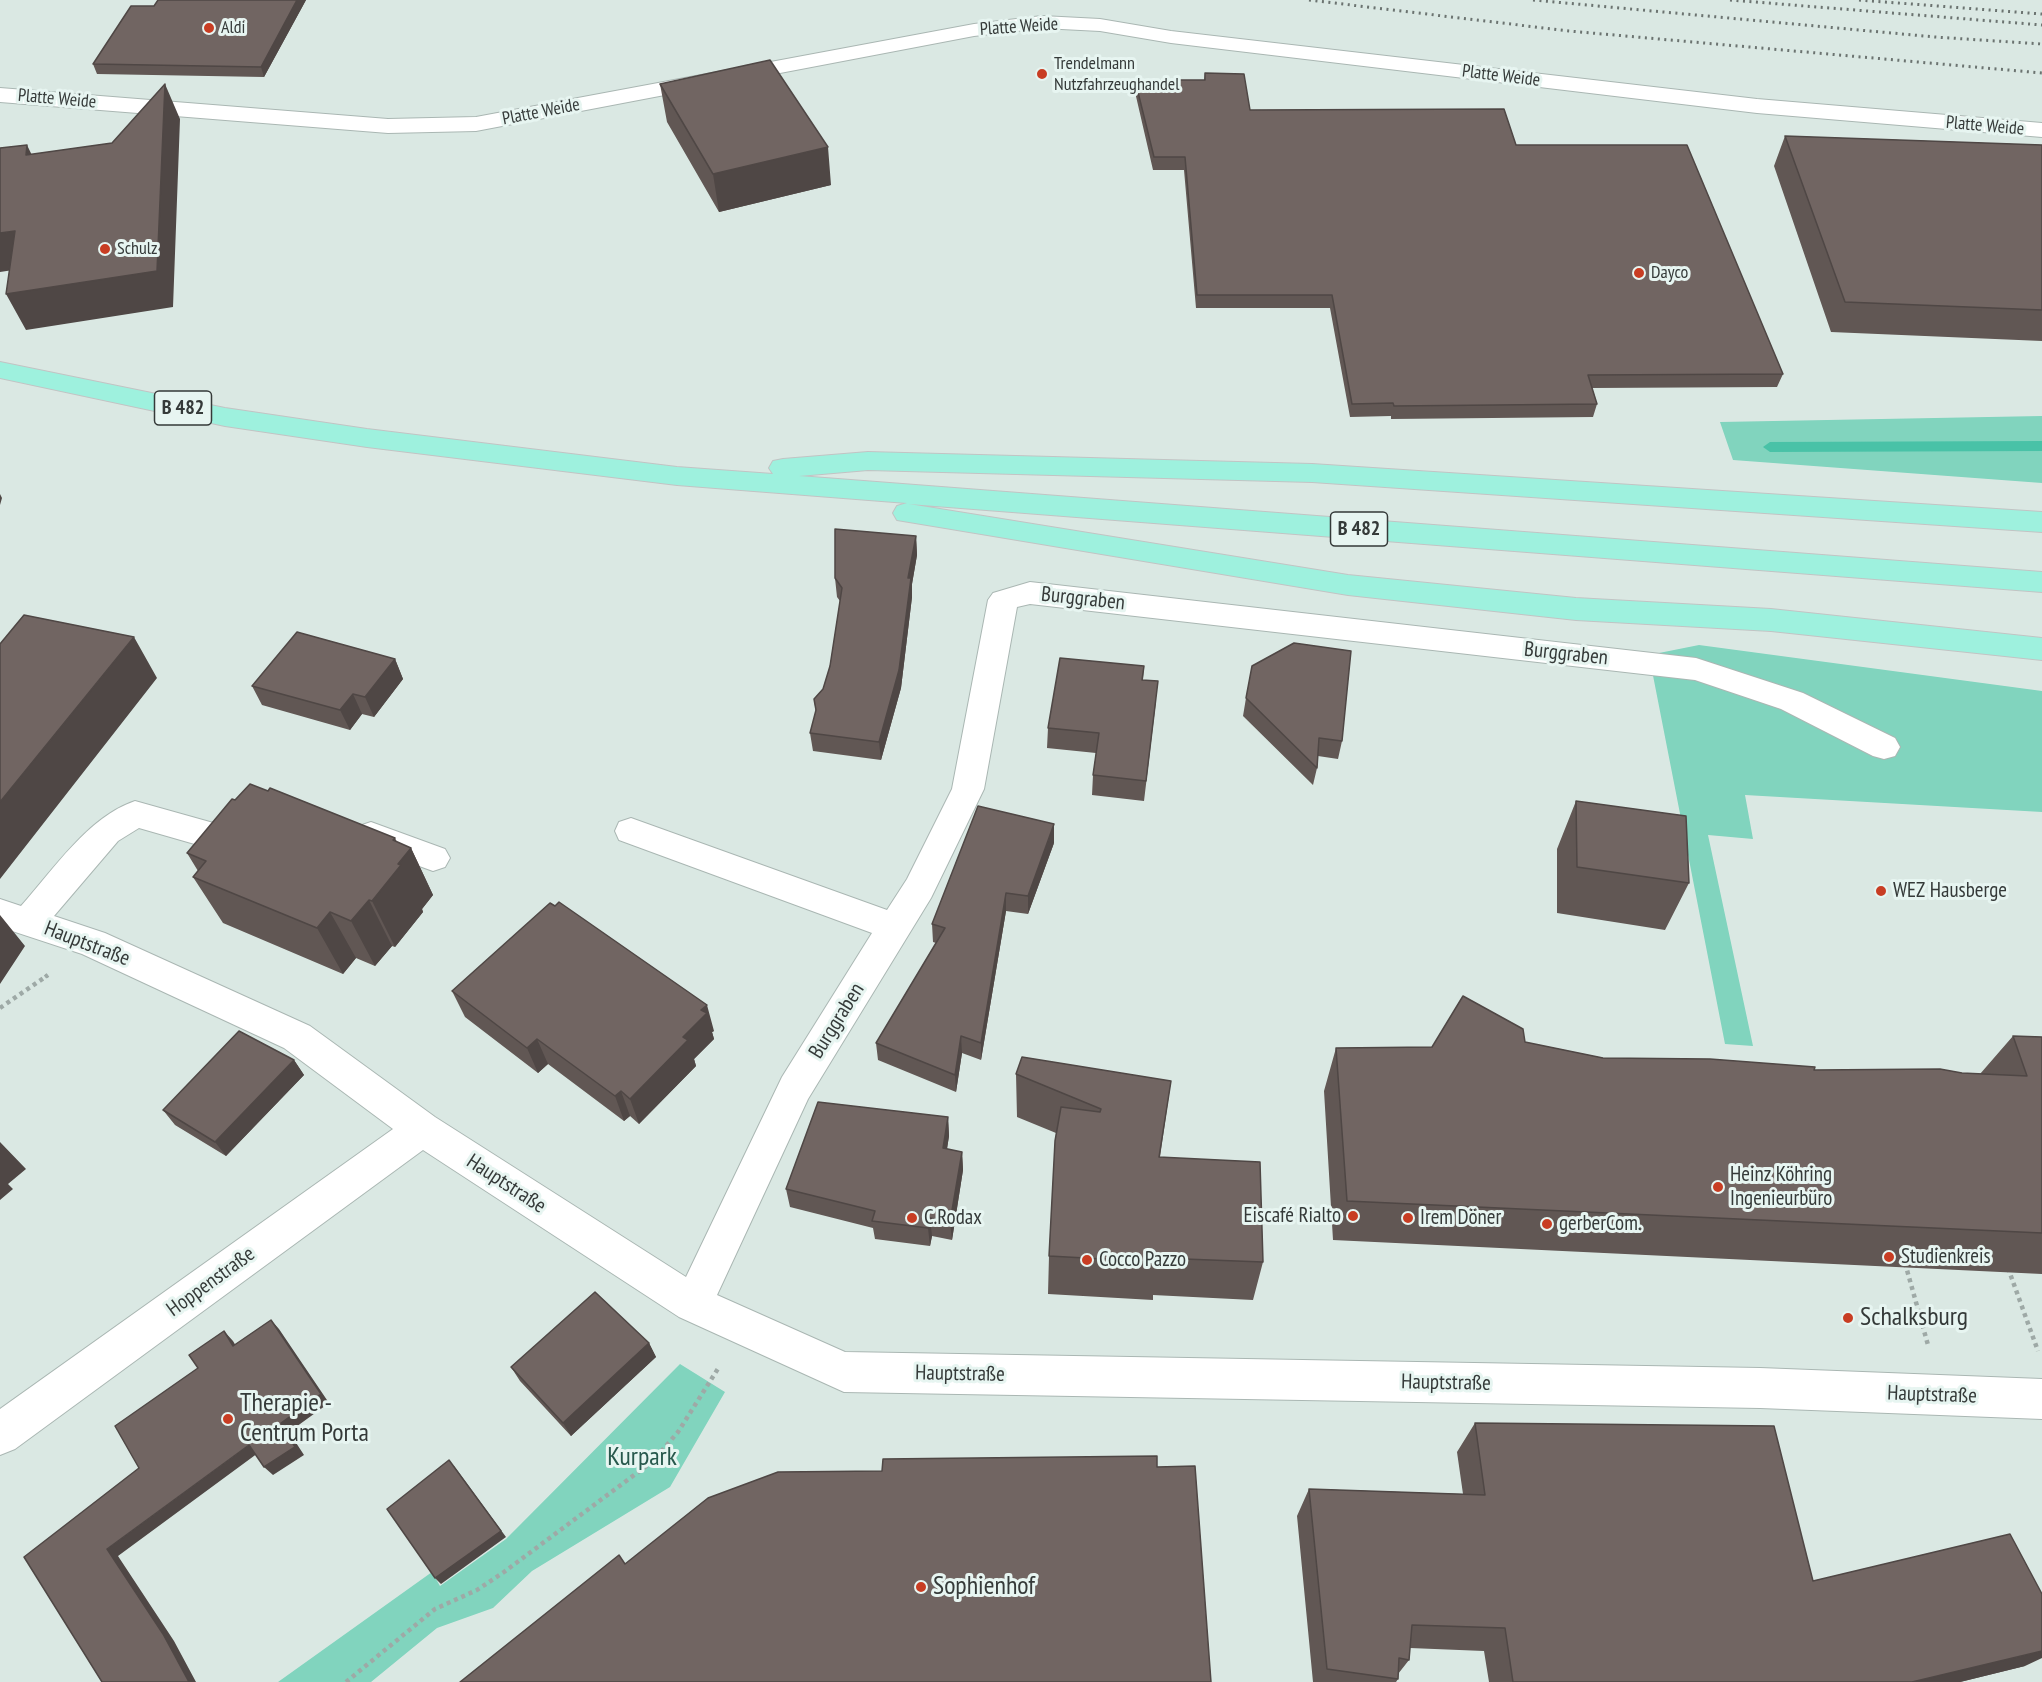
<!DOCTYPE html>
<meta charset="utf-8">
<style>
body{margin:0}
canvas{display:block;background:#dae8e3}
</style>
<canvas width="2042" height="1682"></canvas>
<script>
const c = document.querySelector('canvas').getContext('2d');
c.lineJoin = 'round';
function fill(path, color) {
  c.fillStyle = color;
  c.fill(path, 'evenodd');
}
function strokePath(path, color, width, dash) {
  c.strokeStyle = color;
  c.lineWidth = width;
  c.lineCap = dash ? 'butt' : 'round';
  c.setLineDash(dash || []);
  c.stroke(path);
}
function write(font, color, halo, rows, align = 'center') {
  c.font = font + ' "PT Sans Narrow",sans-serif';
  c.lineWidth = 6;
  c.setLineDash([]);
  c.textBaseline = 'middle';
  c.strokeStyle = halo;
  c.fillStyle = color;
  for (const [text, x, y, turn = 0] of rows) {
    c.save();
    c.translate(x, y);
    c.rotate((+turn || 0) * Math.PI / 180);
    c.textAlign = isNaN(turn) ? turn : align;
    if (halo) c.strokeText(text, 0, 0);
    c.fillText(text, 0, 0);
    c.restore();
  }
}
fill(new Path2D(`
 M2042,416v67l-309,-23 -13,-38z
 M1699,645l343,46v121l-297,-17 8,44 -45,-4 45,211 -28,-2 -76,-389z
 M680,1364l45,28 -55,95 -138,84 -39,37 -56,20 -66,54h-93l154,-110 8,14 66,-47z`), '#81d4be');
fill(new Path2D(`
 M2042,441v10l-272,1 -7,-5 7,-5z`), '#49c2a7');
const minor = new Path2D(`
 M1042,16l58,3 71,12 586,68 285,24v14l-285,-24 -586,-70 -71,-12 -58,-3 -68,8 -498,95 -88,2 -388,-31v-14l388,31 88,-2 498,-93z
 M1030,582l666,76 107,35 92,45 5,9 -5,9 -11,3 -11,-3 -92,-47 -86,-29 -665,-76 -13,3 -33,182 -53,109 -123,201 -91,196 128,57 915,16 282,11v40l-282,-11 -916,-16 -165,-75 -256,-167 -408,299 -15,6v-46l393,-280 -109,-81 -202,-94 -82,-27v-28l21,7c33,-37 67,-89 114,-105l82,23 28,-11 12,4 4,9 -4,9 -38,16 -80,-23 -21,13 -64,75 51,17 205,93 125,91 251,160 96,-200 90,-144 -253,-93 -4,-9 4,-9 12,-4 256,92 20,-31 45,-90 36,-189 5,-7z
 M371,822l74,27 5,9 -5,9 -12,4 -74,-27 -4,-9 4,-9z`);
const major = new Path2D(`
 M0,362l225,46 142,21 310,38 96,7 -4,-6 4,-7 10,-2 85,-7 444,12 730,48v20l-730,-50 -444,-12 -69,6 1243,96v20l-1133,-88 439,71 228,23 195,11 271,29v22l-271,-29 -195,-11 -228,-25 -451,-75 -4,-7 4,-7 10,-3 -230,-18 -310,-38 -142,-21 -225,-48z`);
strokePath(minor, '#aab7b3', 2);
strokePath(major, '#c2c4c4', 2);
strokePath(new Path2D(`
 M45,977l4,-3`), '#9ea9a6', 4, [3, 3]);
strokePath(new Path2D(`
 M0,1008l48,-33
 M1905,1263l23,82
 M2008,1268l30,83
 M346,1682l89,-73 42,-19 27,-18 149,-111 25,-29 41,-65`), '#9ea9a6', 4.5, [4, 4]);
fill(minor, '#fff');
fill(major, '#9ef1de');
strokePath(new Path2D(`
 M1309,0l260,31 473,42
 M1533,0l402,37 107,7
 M1730,0l312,25
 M1859,0l183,14`), '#6b7370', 3, [2, 4.5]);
fill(new Path2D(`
 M158,0h148l-42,77 -167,-3 -4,-10 61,-58z
 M1205,73l45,37 266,35 267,229 -6,13 -185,1 5,16 -4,13 -202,2v-3l-41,1 -20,-109h-134l-12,-138h-31l-18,-78v-12h69z
 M660,84l171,101 -112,27 -52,-90z
 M1785,136l257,9v196l-211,-9 -57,-166z
 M916,536l1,19 -5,29v13l-11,91 -20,72 -68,-9 -3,-18 6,-20 -2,-14 9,-10 7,-23 10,-65 -3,-4 -2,-19z
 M395,659l8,20 -29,38 -12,-3 -12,16 -88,-25 -10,-19z
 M1144,666l-1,14 13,21 -12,100 -52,-6 1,-20 3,-22 -49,-5 1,-20z
 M1246,698l96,43 -4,18 -20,-3 -1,12 -4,17 -70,-69z
 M268,791l143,57 22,47 -11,14 1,3 -28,35 -3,-1 -17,20 -19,-8 -13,16 -120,-51 -30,-46 5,-6 -11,-18 48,-53z
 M1576,801l113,82 -24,47 -108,-17v-64z
 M1054,843l-26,71 -22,-3 -25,149 -19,-7 -6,39 -78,-32 -2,-17 60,-100 -3,-1 -1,-18z
 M452,991l262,40 -2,1 2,7 -20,20 2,7 -57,58 -9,-8 -6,5 -76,-57 -10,9 -73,-56z
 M2013,1036l29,1v237l-709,-34 -9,-149 12,-43 96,-1 93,-5 78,16 211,12 166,4z
 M294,1060l10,15 -78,81 -51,-31 -12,-15z
 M1016,1074l155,7 -11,76 103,105 -10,38 -100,-5v5l-105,-6 1,-38 7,-123 -39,-16z
 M948,1117l1,19 -2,13 15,3 1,18 -11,70 -20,-4 -2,10 -55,-7 -2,-11 -83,-21 -4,-18z
 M649,1343l7,14 -85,79 -51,-55 -9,-14z
 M1475,1423l338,158 212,85 -65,16h-471l-5,-31 -74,-3 -1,12 -11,14v5l-2,3h-83l-16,-166 12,-27 154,5 -6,-42z`), '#615754');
fill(new Path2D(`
 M297,0h9l-42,77 -3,-10z
 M165,84l15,35 -7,188 -147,23 -20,-36z
 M27,145l17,35 -18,-25z
 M828,147l3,38 -112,27 -6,-38z
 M15,231l18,36 -33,5v-39z
 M0,494l2,4 -2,7z
 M916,536l1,19 -5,29v13l-11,91 -20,72 -2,-18 29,-164z
 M134,637l23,41 -157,201v-77z
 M395,659l8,20 -29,38 -9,-20z
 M353,694l9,20 -12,16 -10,-20z
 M1054,824v19l-26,71v-18z
 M395,838l9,19 7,-9 22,47 -11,14 1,3 -28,35 -23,-46 21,-61z
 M1006,893v18l-25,149v-17z
 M369,900l23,46 -17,20 -24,-45z
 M330,912l26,46 -13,16 -26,-46z
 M0,915l25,31 -25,38z
 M707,1005l7,26 -2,1 2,7 -20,20 2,7 -57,58 -9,-25 53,-62 18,-27z
 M961,1036l1,17 -6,39 -1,-17z
 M537,1039l11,25 -10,9 -11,-25z
 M294,1060l10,15 -78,81 -11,-14z
 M621,1091l9,25 -6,5 -9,-25z
 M948,1117l1,19 -5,31 -1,-19z
 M0,1142l26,27 -18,15 5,5 -13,11z
 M962,1152l1,18 -11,70 -2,-18z
 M930,1218l2,18 -2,10 -2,-18z
 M271,1320l8,9 50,74 -40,29 15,23 -31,20 -9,-8 17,-44z
 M224,1331l9,10 9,15 -9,-10z
 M649,1343l7,14 -85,79 -8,-13z
 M249,1445l9,8 -140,103 56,85 22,41h-7l-82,-133z
 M454,1466l52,71 -65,47 -6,-6z
 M2042,1651v7l-17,8 -65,16h-48z`), '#4f4745');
const building = new Path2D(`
 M158,0h139l-36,67 -168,-3 38,-58h23z
 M770,60l58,87 -115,27 -53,-90z
 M1205,73l39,1 6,36 254,-1 12,36h171l96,229 -195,1 9,29 -203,2 -1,-3 -41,1 -20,-109h-135l-12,-138h-31l-19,-77h70z
 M165,84l-8,187 -151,23 9,-63 -15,2v-85l27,-3 -1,10 86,-12z
 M1785,136l257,9v165l-197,-8z
 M835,529l81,7 -8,42h3l-12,92 -20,72 -69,-9 6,-23 -2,-11 9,-10 7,-23 12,-78 -7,-10z
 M24,615l110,22 -134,165v-158z
 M297,632l98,27 -30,38 -12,-3 -13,16 -88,-24z
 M1294,643l57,8 -9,90 -23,-3 -2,30 -71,-70 6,-32z
 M1060,658l84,8 -2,14 16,1 -12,100 -53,-6 6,-42 -51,-5z
 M250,784l18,7 2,-3 125,50 -2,2 18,8 -13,16 3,1 -29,36 -3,-1 -18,21 -21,-9 -13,16 -124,-51 13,-16 -19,-8 45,-54 3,1z
 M1576,801l110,15 3,67 -112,-16z
 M978,806l76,18 -26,72 -22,-3 -25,150 -20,-7 -6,39 -79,-32 69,-115 -13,-4z
 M559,902l148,103 -6,5 6,3 -24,24 5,3 -58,59 -9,-8 -6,5 -78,-57 -10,9 -75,-57 98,-88 5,3z
 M1463,996l60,33 2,13 78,16 107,1 105,8 -1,3 126,-1 22,4 65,3 -14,-40 29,1v196l-695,-32 -11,-153 96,-1z
 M239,1031l55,29 -79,82 -52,-32z
 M1022,1057l149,24 -12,76 101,5 3,100 -105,-4v4l-109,-6 6,-115 6,-34 39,5 1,-3 -85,-35z
 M818,1102l130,15 -5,31 19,4 -12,70 -20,-4 -2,10 -56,-7 3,-10 -89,-22z
 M595,1292l54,51 -86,80 -52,-56z
 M271,1320l50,74 -40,29 14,24 -31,20 -15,-22 -142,104 56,85 26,48h-87l-78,-125 115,-89 -24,-42 83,-58 -9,-13 35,-24 9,15z
 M1475,1423l299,3 39,155 197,-47 32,60v57l-130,31h-399l-8,-54 -93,-3 -3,35 -10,-2 -1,21 -71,-10 -18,-180 176,6z
 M1157,1456v11l38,-1 16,216h-751l159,-127 6,9 83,-66 70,-26 104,-1 1,-12z
 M449,1460l52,71 -66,47 -48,-69z`);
fill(building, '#716562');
strokePath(building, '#4f4745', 1.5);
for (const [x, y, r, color] of [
 [209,28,6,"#c83d23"],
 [1042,74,6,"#c83d23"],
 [105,249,6,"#c83d23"],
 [1639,273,6,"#c83d23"],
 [1881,891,6,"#c83d23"],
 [1718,1187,6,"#c83d23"],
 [1353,1216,6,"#c83d23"],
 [912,1218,6,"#c83d23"],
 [1408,1218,6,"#c83d23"],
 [1547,1224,6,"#c83d23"],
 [1889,1257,6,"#c83d23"],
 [1087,1260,6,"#c83d23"],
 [1848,1318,6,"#c83d23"],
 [228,1419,6,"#c83d23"],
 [921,1587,6,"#c83d23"]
]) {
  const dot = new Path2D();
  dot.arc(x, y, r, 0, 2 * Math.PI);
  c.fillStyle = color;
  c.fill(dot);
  strokePath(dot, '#e7f5f1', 2);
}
write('18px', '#353a39', '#e7f5f1', [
 ["Platte Weide",1019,27,-4],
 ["Platte Weide",1501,76,7],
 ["Platte Weide",57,99,5],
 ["Platte Weide",541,112,-11],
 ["Platte Weide",1985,126,5]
]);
write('18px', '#353a39', '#e7f5f1', [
 ["Aldi",221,28],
 ["Trendelmann",1054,64],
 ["Nutzfahrzeughandel",1054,85],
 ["Schulz",117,249],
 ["Dayco",1651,273]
], 'left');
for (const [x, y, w] of [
 [183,408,57],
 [1359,529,57]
]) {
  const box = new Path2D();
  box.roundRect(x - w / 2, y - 17, w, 34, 4.5);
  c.fillStyle = '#e7f5f1';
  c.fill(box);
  strokePath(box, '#353a39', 1.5);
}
write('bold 20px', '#353a39', null, [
 ["B 482",183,408],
 ["B 482",1359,529]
]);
write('21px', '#353a39', '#e7f5f1', [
 ["Burggraben",1083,599,6],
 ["Burggraben",1566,654,6],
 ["Hauptstraße",87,944,21],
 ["Burggraben",837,1021,-58],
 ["Hauptstraße",506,1184,33],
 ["Hoppenstraße",211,1282,-36],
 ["Hauptstraße",960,1374,1],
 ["Hauptstraße",1446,1383,1],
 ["Hauptstraße",1932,1395,2]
]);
write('21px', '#353a39', '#e7f5f1', [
 ["WEZ Hausberge",1893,891],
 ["Heinz Köhring",1730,1175],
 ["Ingenieurbüro",1730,1199],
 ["Eiscafé Rialto",1341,1216,"right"],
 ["C.Rodax",924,1218],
 ["Irem Döner",1420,1218],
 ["gerberCom.",1559,1224],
 ["Studienkreis",1901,1257],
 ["Cocco Pazzo",1099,1260]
], 'left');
write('26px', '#353a39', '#e7f5f1', [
 ["Schalksburg",1860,1318],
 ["Therapie -",240,1404],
 ["Centrum Porta",240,1434],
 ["Sophienhof",933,1587]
], 'left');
write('26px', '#28594d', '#e7f5f1', [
 ["Kurpark",642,1458]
]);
</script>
